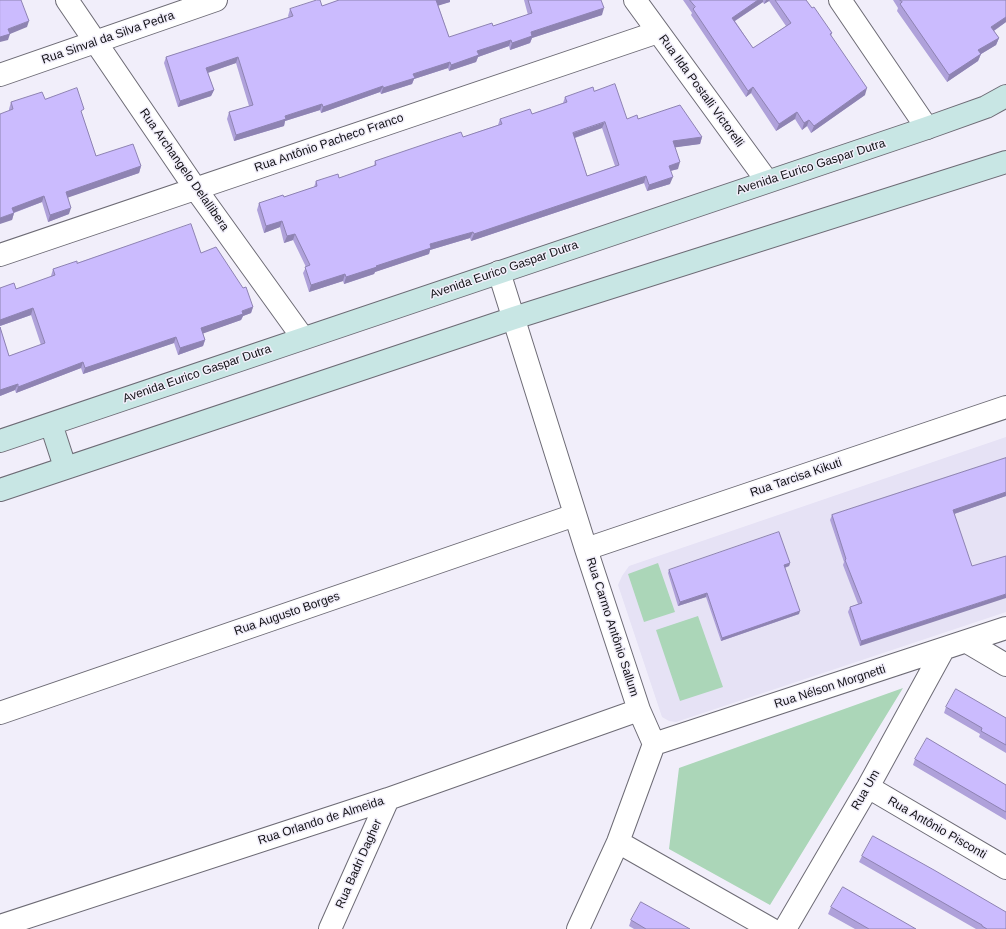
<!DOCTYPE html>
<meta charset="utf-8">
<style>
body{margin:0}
canvas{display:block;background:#f1eefa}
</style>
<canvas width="1006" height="929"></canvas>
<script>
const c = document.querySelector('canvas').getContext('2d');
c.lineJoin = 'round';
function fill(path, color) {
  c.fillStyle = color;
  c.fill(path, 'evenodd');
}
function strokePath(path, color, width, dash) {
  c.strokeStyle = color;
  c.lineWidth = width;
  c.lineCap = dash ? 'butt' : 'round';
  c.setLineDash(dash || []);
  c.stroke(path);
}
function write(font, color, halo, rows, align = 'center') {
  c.font = font + ' Helvetica,sans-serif';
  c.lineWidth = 3;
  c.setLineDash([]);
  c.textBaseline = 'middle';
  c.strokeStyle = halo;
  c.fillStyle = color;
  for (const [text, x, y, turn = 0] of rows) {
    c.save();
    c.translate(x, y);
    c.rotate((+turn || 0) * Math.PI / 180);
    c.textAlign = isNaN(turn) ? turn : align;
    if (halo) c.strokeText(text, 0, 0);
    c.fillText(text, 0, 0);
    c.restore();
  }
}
fill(new Path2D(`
 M1006,437v175l-330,110 -7,-1 -7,-4 -44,-132 4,-9 7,-10z`), '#e6e2f5');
fill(new Path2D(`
 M658,563l17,49 -31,10 -16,-48z
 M698,616l25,71 -43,14 -24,-71z
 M903,688l-133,217 -101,-56 10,-81z`), '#abd6b8');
const street = new Path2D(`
 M67,0l128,188 108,150
 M635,0l132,181
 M840,0l87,128
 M0,75l216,-75
 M0,255l658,-223
 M499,272l87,277 53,161 15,34 -36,98 -40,87
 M586,549l420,-142
 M967,642l39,23
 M0,713l575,-198
 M654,744l352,-116
 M868,787l138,81
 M618,842l153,87
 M0,926l388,-127 251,-89
 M330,929l58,-130
 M785,929l83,-142 75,-137`);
const secondary = new Path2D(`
 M51,424l14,43
 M0,441l927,-313 59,-21 20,-11
 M0,490l514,-172 492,-156`);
strokePath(street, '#6d6b75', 24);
strokePath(secondary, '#6d6b75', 24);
strokePath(street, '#fff', 22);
strokePath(secondary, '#c8e6e4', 22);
fill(new Path2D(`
 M339,0h111v2l-12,3 11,32 44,-11 35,-11 -4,-15h77l1,15 -70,23 -2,5 -20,7 -1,-4 -31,11 -2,5 -27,9 -1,-3 -34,11 -2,5 -31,10 -1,-2 -59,21 -1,-3 -35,11 -1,5 -50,15 -7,-22 2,-7 20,-6 -13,-43 -28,10 6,17 -3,6 -33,11 -14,-44 2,-6 123,-39 -1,-2 2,-7 32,-3z
 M683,0h123l6,8 20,25 -1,3 34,59 -54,38 -4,-7 -5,4 -7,-11 -19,12 -25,-38 -5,4 -55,-82 1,-2zM769,1l17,25 -33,22 -18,-27 28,-19 1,2z
 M893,0h113v22l-12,9 5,7 -3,7 -15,9 -3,7 -31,21 -50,-71 1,-3z
 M594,91l33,28h11l64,18 -2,7 -25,3 3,22 -8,2v13l-23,7 -3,-8 -173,58 -1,-3 -40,12 -1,4 -54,18 -1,2 -30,10 -1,-3 -34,11 -6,-19 3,-6 -13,-27 -9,3 -4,-16 -16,6 -7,-23 2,-7 25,-6 30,-10 2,-6 23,-3 35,-12 1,-5 88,-24 35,-12 2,-6 32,-5 31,-11 2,-6zM602,128l13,38 -28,10 -12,-38z
 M45,99l37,15 14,42 45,10 -2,7 -71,24 1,17 -21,8 -6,-20 -28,11 -2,7 -3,-111 2,-7z
 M201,253l52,54 -2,6 -8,3 -2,4 -38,13 2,7 -2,6 -25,9 -4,-12 -91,31 -2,-6 -65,25 -1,-3 -15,6v-69l9,29 32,-11 -10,-30 -31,11v-38l16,1 35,-12v-1l2,-7 24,-6z
 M1006,458v38l-52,18 -94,132 -12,-34 2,-5 8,-3 -15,-39 1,-3 -14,-42 2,-5z
 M790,563l-1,3 -4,2 14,46 -78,27 -15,-44 -28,9 -10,-33 1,-3z
 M946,707l60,11v35l-27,-16 1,-3 -36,-21z
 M915,759l91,26v35l-93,-55z
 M862,856l144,73h-30l-117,-67z
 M831,907l85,22h-61l-27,-15z
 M631,920l59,9h-56l-5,-3z`), '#afa1da');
fill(new Path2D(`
 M436,0h14v2l-16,5z
 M758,0h5v2l-33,22 2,-6z
 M766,0h4l-1,1 -5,3z
 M604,8l-2,7 -70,23 -2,5 -20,7 2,-7 19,-11z
 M1006,17v5l-17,12 2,-7z
 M29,21l-2,6 -17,7 -2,6 -8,2v-5l8,-8z
 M999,38l-3,7 -15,9 -3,7 -31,21 2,-7 29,-25z
 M511,40l-2,6 -31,11 -2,5 -27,9 2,-6 26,-14z
 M238,57l-2,6 -32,11 2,-6z
 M450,62l-2,6 -34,11 -2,5 -31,10 2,-6 30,-14z
 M383,86l-3,6 -59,21 2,-6z
 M753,87l-2,6 -5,4 2,-6z
 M867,88l-2,7 -54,38 3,-7z
 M214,90l-3,6 -33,11 2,-6z
 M322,104l-2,6 -35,11 -1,5 -50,15 2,-6 49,-19z
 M797,112l-2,7 -19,12 3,-7z
 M809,120l-2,6 -5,4 2,-7z
 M605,122l-3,6 -31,11 2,-6z
 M702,137l-2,7 -29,4 2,-7z
 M680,162l-2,7 -12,3 3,-6z
 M141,166l-2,7 -75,26 2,-7z
 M646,176l-2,7 -173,58 3,-7z
 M673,177l-3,7 -23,7 2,-6z
 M44,196l-2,6 -32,12 2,-6z
 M71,208l-2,6 -21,8 2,-7z
 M14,213l-2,7 -12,4v-6z
 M282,221l-2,6 -16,6 2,-7z
 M473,232l-3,6 -40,12 -1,4 -54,18 -1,2 -30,10 2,-7 84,-33z
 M295,234l-2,6 -9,3 3,-7z
 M345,274l-2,7 -34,11 2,-7z
 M253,307l-2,6 -8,3 -2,4 -42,15 2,-7z
 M33,308l-2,7 -31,11v-6z
 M176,337l-2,6 -91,31 2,-6z
 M205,340l-2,6 -25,9 2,-7z
 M83,362l-2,6 -65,25 2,-6z
 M18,384l-3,6 -15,6v-6z
 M1006,492v4l-55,19 2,-5z
 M790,563l-1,3 -6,2 1,-3z
 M707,593l-1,4 -28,9 2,-4z
 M1006,594v4l-146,48 1,-5z
 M800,611l-1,3 -78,27 1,-3z`), '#8e83b2');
const building = new Path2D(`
 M0,0h21l8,21 -21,8 2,5 -10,3z
 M317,0h3l2,6 17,-6h99h-2l13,37 43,-14 1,3 39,-13 -4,-13h73l3,8 -73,24 1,4 -20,7 -1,-3 -34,11 2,4 -28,10 -1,-3 -37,12 2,4 -32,10v-2l-60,21 -1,-3 -37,12 1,3 -50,16 -7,-23 24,-7 -15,-48 -32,11 8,22 -34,11 -14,-44 127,-41 -3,-7z
 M690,0h68l-26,18 21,30 38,-25 -16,-23h31l6,8 2,-1 18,26 -2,1 37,54 -53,38 -5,-6 -5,3 -7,-11 -18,12 -26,-37 -5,4 -55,-82 2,-2z
 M900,0h106v17l-15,10 8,11 -21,12 3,4 -32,21 -49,-71 2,-2z
 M615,84l12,35 10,-4 1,4 42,-14 22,32 -29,4 7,21 -11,4 4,11 -24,8 -3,-9 -172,58 -1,-2 -43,12 1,4 -55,18 1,1 -31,10 -1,-3 -34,11 -6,-18 5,-2 -15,-31 -8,2 -5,-15 -16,5 -7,-23 24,-8 1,2 33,-11 -1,-5 22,-7 1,4 37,-13 -1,-4 62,-21 24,-8 2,5 39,-13 -2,-5 30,-10 2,5 35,-12 -2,-5 28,-10 1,4zM605,122l14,43 -32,11 -14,-43z
 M77,88l7,21 -3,2 15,45 37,-12 8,22 -75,26 5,16 -21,7 -6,-19 -32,12 2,5 -14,5v-104l13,-5 -2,-7 31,-10 3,7z
 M191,224l10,29 15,-6 27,41 3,-1 7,20 -11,4 1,3 -42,14 4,12 -25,8 -4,-11 -91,31 -2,-6 -65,25v-3l-18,6v-63l9,29 36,-13 -12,-35 -33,12v-32l14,-5 2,6 39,-14 -2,-6 24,-8v2z
 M1006,458v34l-53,18 19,56 34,-10v38l-145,47 -11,-34 12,-4 -17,-43 1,-1 -14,-44z
 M779,532l11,31 -6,2 16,46 -78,27 -15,-45 -27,9 -11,-32z
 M956,689l50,29v27l-25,-14 1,-3 -36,-21z
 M927,738l79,47v27l-91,-53z
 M873,836l61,34 72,42v17h-19l-5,-3v-1l-120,-69z
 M843,887l73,42h-47l-38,-22z
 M641,902l49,27h-44l-15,-9z`);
fill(building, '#cbbbfe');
strokePath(building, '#8e83b2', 1);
write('12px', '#121115', '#f1eefa', [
 ["Rua Sinval da Silva Pedra",108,38,-19],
 ["Rua Ilda Postalli Victorelli",701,91,54],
 ["Rua Antônio Pacheco Franco",329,143,-19],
 ["Avenida Eurico Gaspar Dutra",811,167,-18],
 ["Rua Archangelo Delallibera",184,170,55],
 ["Avenida Eurico Gaspar Dutra",504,270,-19],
 ["Avenida Eurico Gaspar Dutra",197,374,-19],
 ["Rua Tarcisa Kikuti",796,478,-19],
 ["Rua Augusto Borges",287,614,-19],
 ["Rua Carmo Antônio Sallum",612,627,72],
 ["Rua Nélson Morgnetti",830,687,-18],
 ["Rua Um",866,790,-60],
 ["Rua Orlando de Almeida",321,821,-18],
 ["Rua Antônio Pisconti",937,828,30],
 ["Rua Badri Dagher",359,864,-66]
]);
</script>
